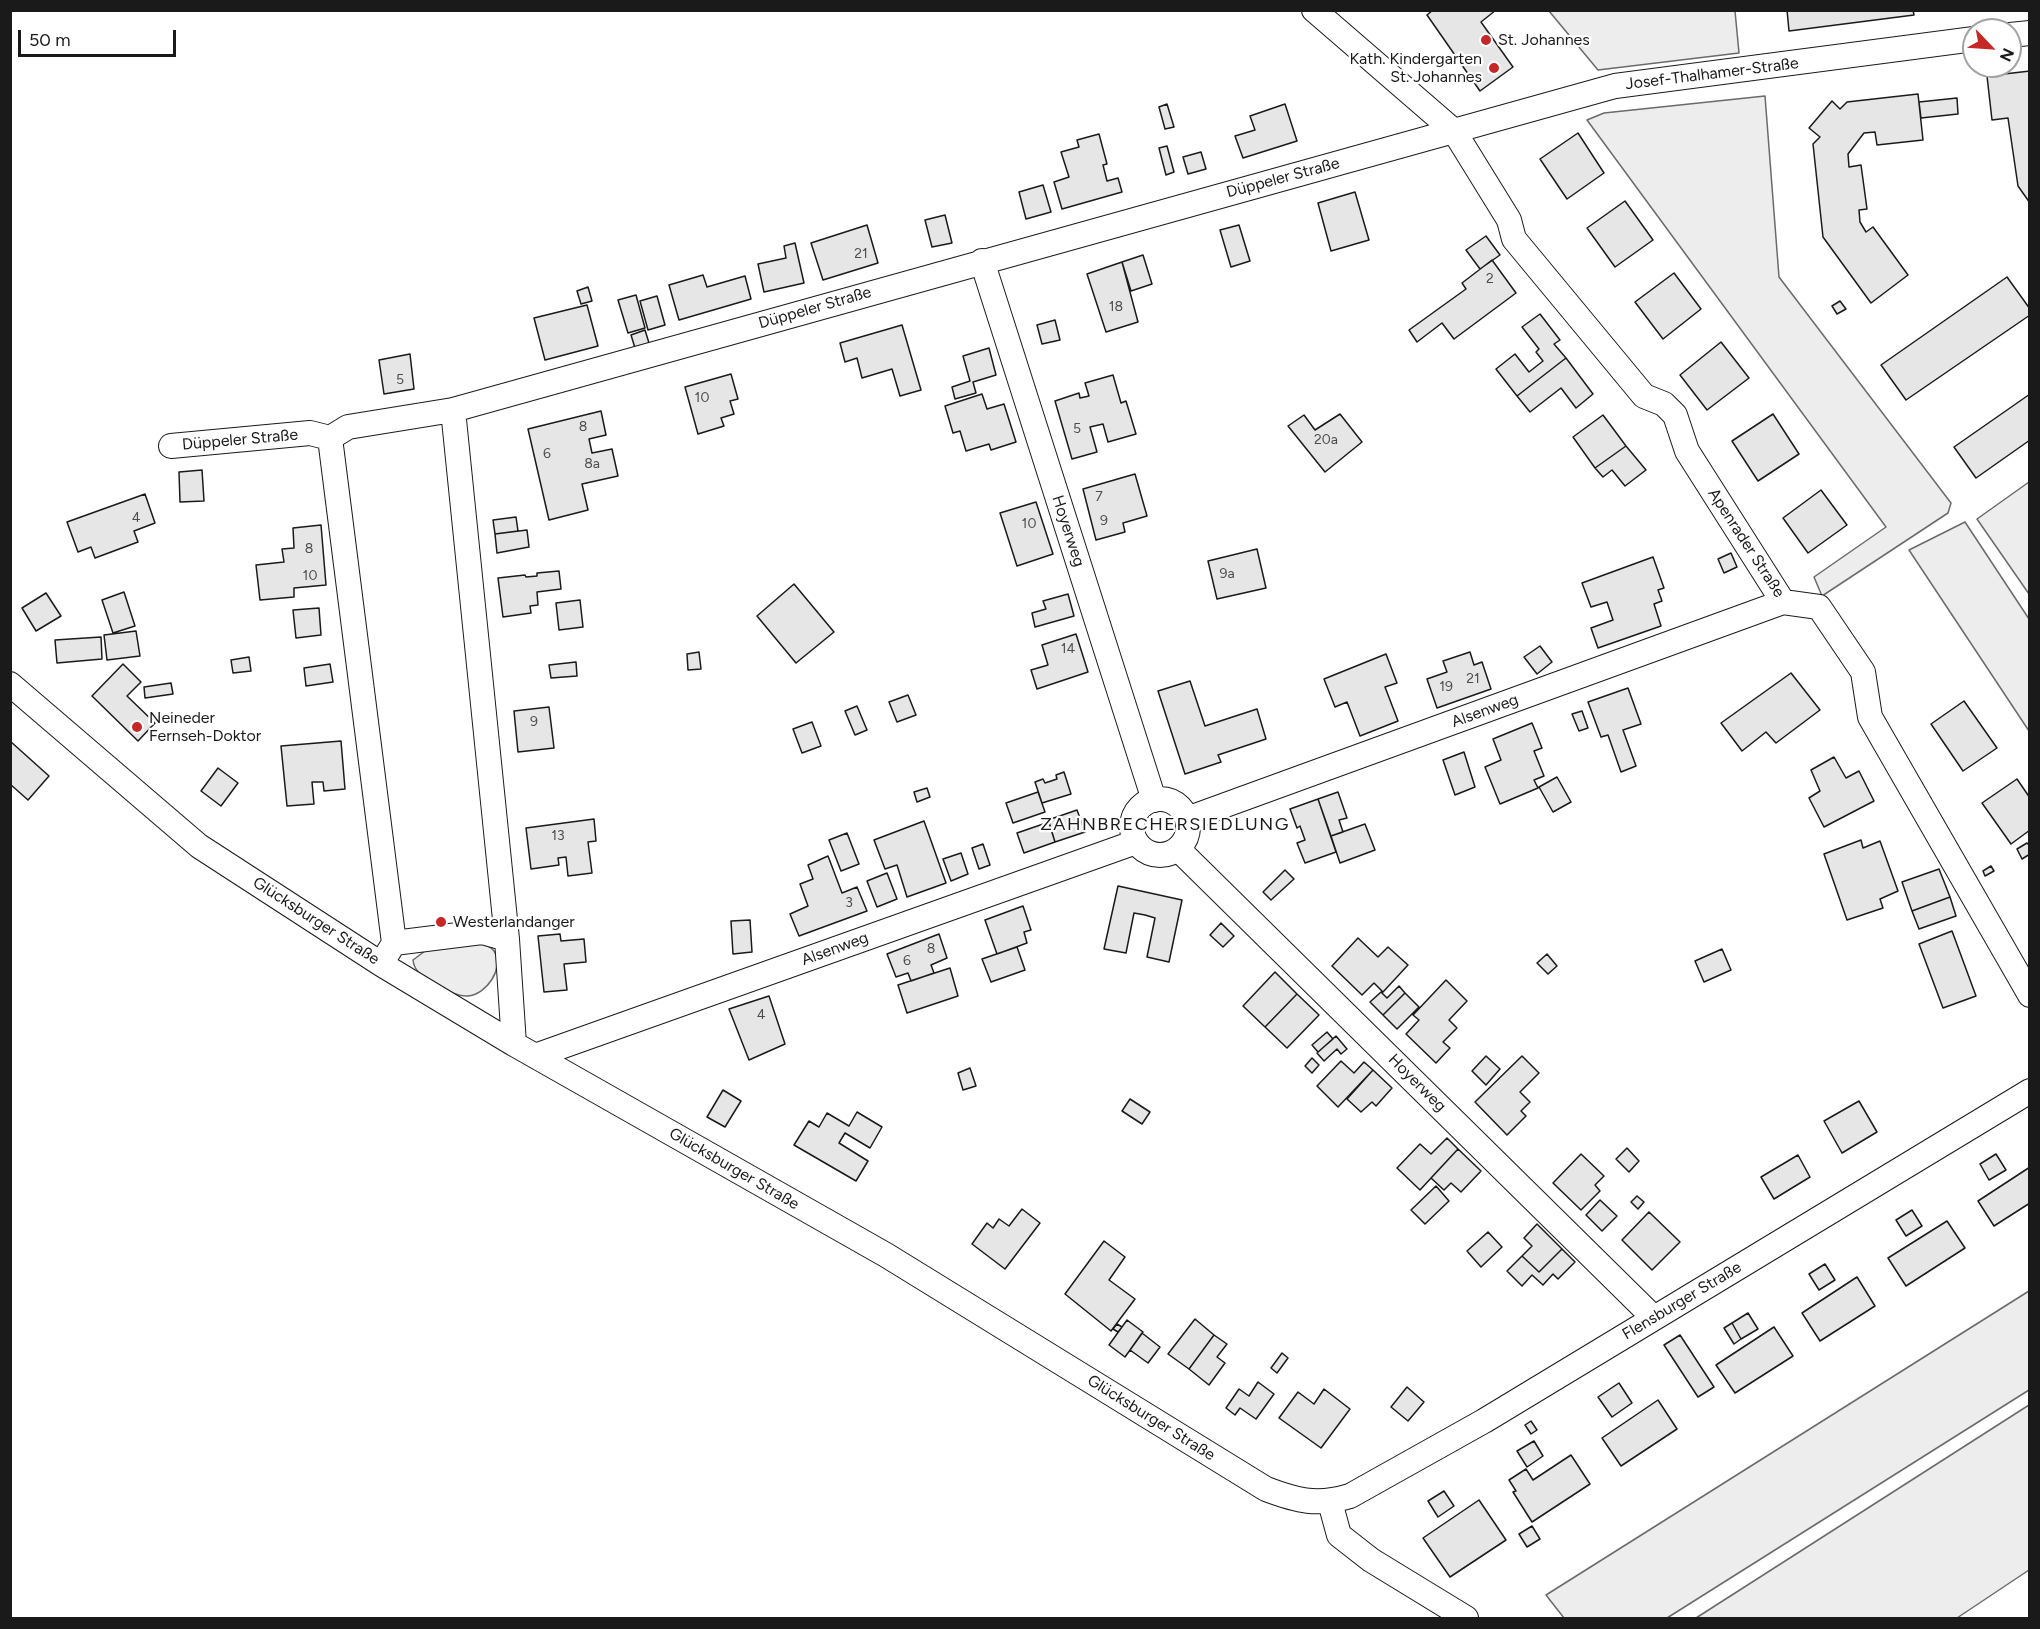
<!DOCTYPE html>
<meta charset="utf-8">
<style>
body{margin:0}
#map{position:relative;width:2040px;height:1629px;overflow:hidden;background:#fff;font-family:Figtree,sans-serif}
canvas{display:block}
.frame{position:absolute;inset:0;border:12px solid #1a1a1a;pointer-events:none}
.north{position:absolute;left:1962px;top:18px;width:60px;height:60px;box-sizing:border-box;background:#fff;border:2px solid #a3a3a3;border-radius:50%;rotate:115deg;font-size:16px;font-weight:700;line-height:24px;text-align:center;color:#1a1a1a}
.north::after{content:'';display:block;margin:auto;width:21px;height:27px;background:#c62828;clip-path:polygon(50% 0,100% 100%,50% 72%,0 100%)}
.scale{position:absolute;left:18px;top:30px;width:158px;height:27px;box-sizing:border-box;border:3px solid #1a1a1a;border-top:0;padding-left:8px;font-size:18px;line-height:21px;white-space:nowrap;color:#1a1a1a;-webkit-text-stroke:4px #fff;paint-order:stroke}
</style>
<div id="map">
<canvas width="2040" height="1629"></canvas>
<div class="frame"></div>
<div class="north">N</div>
<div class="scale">50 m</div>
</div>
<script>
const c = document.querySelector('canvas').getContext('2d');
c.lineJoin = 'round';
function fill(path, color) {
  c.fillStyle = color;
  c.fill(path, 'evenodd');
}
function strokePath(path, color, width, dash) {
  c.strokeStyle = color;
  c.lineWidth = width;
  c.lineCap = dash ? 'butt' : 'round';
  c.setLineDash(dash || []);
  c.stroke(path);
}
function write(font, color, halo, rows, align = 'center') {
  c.font = font + ' Figtree,sans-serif';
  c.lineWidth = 4.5;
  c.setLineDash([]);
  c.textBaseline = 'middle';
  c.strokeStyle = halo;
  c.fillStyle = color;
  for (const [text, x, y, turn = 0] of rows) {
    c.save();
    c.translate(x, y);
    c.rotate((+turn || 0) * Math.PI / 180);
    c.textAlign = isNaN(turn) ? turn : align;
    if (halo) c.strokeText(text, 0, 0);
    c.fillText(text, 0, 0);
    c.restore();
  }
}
const green = new Path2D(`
 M1549,11h186l4,42 -141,17z
 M1765,96l14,181 172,226 -3,10 -126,83 -8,-19 72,-50 -299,-407 17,-7z
 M2029,482v112l-52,-75z
 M1965,522l64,97v112l-120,-181z
 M469,941c8,2 20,3 25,10 11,17 -8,44 -26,45 -12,1 -24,-8 -34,-13 -10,-6 -20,-11 -21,-23l16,-12z
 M2029,1291v99l-362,228h-103l-18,-23z
 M2029,1405v165l-72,48h-261z`);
fill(green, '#ededed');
strokePath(green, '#6a6a6a', 1.5);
const building = new Path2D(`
 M1433,10h63l-15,12 32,45 -33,24 -53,-76z
 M1787,10h126l1,5 -125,16z
 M2030,71v132l-12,-17 -10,-68 -16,2 -5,-44z
 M1918,94l5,46 -46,5 -2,-13 -11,1 -16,21 1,13 12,-2 6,44 -8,1 1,12 6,10 7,-5 35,48 -37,28 -48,-66 -10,-93 7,-7 -11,-9 23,-27 8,8 7,-7z
 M1957,98l1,16 -37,4 -2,-16z
 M1167,104l7,23 -9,2 -6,-22z
 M1285,104l12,37 -54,17 -8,-22 20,-6 -5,-14z
 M1578,133l26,40 -37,26 -27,-40z
 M1099,134l8,30 -4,1 4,16 11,-3 4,14 -60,17 -8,-27 15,-5 -8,-25 18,-5 -2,-7z
 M1167,146l7,26 -8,3 -7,-27z
 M1201,152l5,17 -18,5 -5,-17z
 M1043,185l8,27 -25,7 -7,-27z
 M1355,192l14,48 -38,11 -13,-48z
 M1625,201l28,39 -38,27 -28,-39z
 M945,215l7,28 -20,4 -7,-27z
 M867,225l11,38 -55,17 -12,-37z
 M1239,225l11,36 -19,6 -11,-37z
 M1486,236l14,19 -20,14 -14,-19z
 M795,243l9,40 -40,9 -6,-28 28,-6 -2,-12z
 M1143,255l9,29 -21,7 -9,-29z
 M1492,260l24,33 -62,46 -12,-16 -25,19 -8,-12 57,-41 -4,-6z
 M1122,262l16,60 -32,10 -19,-58z
 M1674,273l27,36 -38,30 -28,-37z
 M703,275l4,12 38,-11 6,23 -72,21 -10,-35z
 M2007,277l23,32v6l-124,85 -25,-35z
 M588,287l4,14 -11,3 -4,-13z
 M636,295l9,33 -17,5 -10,-33z
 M657,296l8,29 -17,5 -8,-29z
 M1840,301l6,8 -9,5 -5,-8z
 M587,305l11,41 -53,14 -11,-42z
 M1540,314l20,26 -6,4 12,14 -49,38 -21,-27 19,-15 14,18 14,-11 -7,-9 3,-3 -17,-22z
 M1055,320l5,20 -18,4 -5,-19z
 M902,325l19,65 -21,6 -8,-27 -30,9 -5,-20 -12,4 -5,-19z
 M645,330l4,13 -14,5 -4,-13z
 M1721,342l28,36 -42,32 -27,-35z
 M989,348l7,27 -23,7 3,11 -21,6 -3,-12 18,-6 -7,-25z
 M410,354l4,35 -30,5 -5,-34z
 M1566,358l27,36 -17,14 -15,-20 -31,24 -13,-16z
 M731,374l7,25 -8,2 4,13 -13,4 3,8 -26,8 -13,-47z
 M1113,375l8,28 5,-2 10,33 -28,8 -5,-18 -13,3 7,25 -25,7 -17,-58 24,-8 1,5 9,-2 -4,-13z
 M982,394l5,15 17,-5 12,38 -25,8 -2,-6 -23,7 -6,-20 -7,2 -8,-27z
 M2030,394v46l-54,38 -22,-31z
 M601,411l5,24 -17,4 3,14 20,-4 6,27 -36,8 6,26 -39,10 -21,-91z
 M1340,414l22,28 -37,30 -37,-46 16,-11 11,15z
 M1773,414l26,40 -41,27 -26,-40z
 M1603,415l23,31 -31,22 -22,-31z
 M1626,446l20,24 -21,16 -13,-16 -9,7 -8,-9z
 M202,470l2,31 -24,1 -1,-30z
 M1135,474l12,42 -24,7 2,9 -29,8 -13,-51z
 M1821,490l26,35 -39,28 -25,-35z
 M145,494l10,29 -21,8 4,11 -43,16 -4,-11 -13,5 -11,-30z
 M1036,502l17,52 -36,12 -17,-53z
 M516,517l2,14 -23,3 -2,-14z
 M321,525l5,60 -32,3v9l-34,3 -4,-35 28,-3 -2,-13 12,-1 -1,-20z
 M527,530l2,17 -32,6 -2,-19z
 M1257,549l9,39 -49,11 -9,-38z
 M1731,553l6,14 -13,6 -6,-14z
 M1653,557l11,31 -6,2 4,11 -8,3 7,22 -63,22 -7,-20 22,-8 -6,-18 -16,5 -9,-24z
 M559,571l2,18 -24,3 1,13 -8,1 1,7 -28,4 -5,-39 27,-3 1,2 11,-1v-3z
 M794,584l40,48 -38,31 -39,-47z
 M124,592l11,34 -22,7 -11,-33z
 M46,593l15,23 -25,15 -14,-23z
 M1068,594l6,22 -39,11 -3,-14 14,-4 -3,-8z
 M580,600l3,27 -24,3 -3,-27z
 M319,608l2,27 -25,3 -3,-28z
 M136,631l4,25 -33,4 -3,-25z
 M1076,634l12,38 -51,17 -6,-19 17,-5 -6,-20z
 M101,637l1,22 -45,4 -2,-23z
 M1540,646l12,16 -15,12 -13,-17z
 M699,652l2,17 -13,1 -1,-16z
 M1470,652l4,13 8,-3 9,27 -54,19 -10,-29 20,-7 -4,-11z
 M1386,654l11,29 -12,4 13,34 -38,15 -13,-34 -12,5 -11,-28z
 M249,657l2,14 -18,2 -2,-13z
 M576,662l1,14 -26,2 -2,-13z
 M123,664l18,18 -14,14 28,27 -17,18 -46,-45z
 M330,664l3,18 -27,4 -2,-18z
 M1791,673l29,37 -44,33 -10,-11 -24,19 -21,-28z
 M1190,681l15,45 52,-17 9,30 -48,16 3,7 -36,12 -27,-83z
 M171,683l2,11 -28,4 -1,-11z
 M1628,688l13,36 -18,6 13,36 -15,6 -13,-37 -7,2 -13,-35z
 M908,695l8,20 -19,7 -8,-20z
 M1964,701l33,47 -34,23 -32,-47z
 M857,706l10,24 -12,5 -10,-24z
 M549,707l5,41 -36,4 -4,-41z
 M1582,711l6,17 -9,3 -7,-17z
 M812,722l9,24 -19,7 -9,-24z
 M1532,723l10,25 -8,3 10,25 -10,4 4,8 -38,16 -15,-37 16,-7 -8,-21z
 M10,741l39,35 -21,24 -18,-16z
 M341,741l4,48 -21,2 -1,-9h-11l2,22 -27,2 -6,-60z
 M1464,752l11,35 -20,8 -12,-35z
 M1834,757l12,21 13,-7 15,30 -50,26 -15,-29 11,-7 -9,-21z
 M218,768l20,15 -17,23 -20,-15z
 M1064,772l7,22 -29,9 -7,-21 8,-3 2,4 12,-4 -1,-4z
 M1557,777l14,25 -18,10 -14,-25z
 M2017,779l13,19v32l-19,14 -29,-41z
 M927,788l3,9 -13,5 -3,-10z
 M1038,792l7,20 -32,11 -7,-20z
 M1338,792l9,26 -8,2 4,12 -12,4 -13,-37z
 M1318,799l18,53 -31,11 -8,-20 8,-3 -5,-14 -3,2 -7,-19z
 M1077,810l8,22 -30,10 -7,-22z
 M594,819l2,22 -8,1 4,31 -24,3 -2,-19 -8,1 1,7 -28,4 -5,-41z
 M924,821l22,62 -39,14 -10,-32 -12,4 -11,-29z
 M1049,822l6,20 -31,11 -7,-20z
 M1365,824l10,26 -35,13 -9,-27z
 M847,833l12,31 -18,7 -12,-31z
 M1861,840l2,8 17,-7 18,50 -18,8 3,9 -36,12 -23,-66z
 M2027,843l3,3v8l-8,5 -5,-10z
 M983,844l7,21 -11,4 -7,-21z
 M961,853l7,21 -17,7 -8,-22z
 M828,856l14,37 15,-6 10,24 -68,25 -9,-22 18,-8 -8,-22 13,-5 -5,-14z
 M1991,866l3,5 -9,5 -2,-5z
 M1939,869l11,28 -38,14 -10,-29z
 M1285,870l9,9 -23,21 -8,-8z
 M887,873l10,26 -20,8 -10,-26z
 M1118,886l64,14 -13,62 -22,-5 8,-39 -10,-3 -11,-2 -8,40 -22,-4z
 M1950,897l6,19 -37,13 -7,-18z
 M1023,906l8,24 -7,2 3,11 -30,11 -12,-34z
 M750,920l2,32 -19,2 -2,-33z
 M1221,923l13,13 -11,11 -13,-12z
 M1952,931l24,65 -33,12 -24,-64z
 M560,934l1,7 23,-2 2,23 -22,2 3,26 -23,2 -6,-56z
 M939,934l8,24 -16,7 3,8 -23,8 -3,-8 -12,4 -9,-23z
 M1358,938l20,19 10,-10 20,18 -25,27 -9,-9 -12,12 -30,-29z
 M1017,947l8,23 -34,12 -9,-23z
 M1722,949l9,21 -27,12 -9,-21z
 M1547,954l10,12 -9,8 -11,-11z
 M950,968l8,28 -51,17 -9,-28z
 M1275,972l22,22 -32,33 -22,-21z
 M1446,980l21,21 -18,19 8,8 -14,14 7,6 -14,15 -30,-29 13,-14 -6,-5z
 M1399,986l6,7 -22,22 -13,-13 11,-10 6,6z
 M1405,993l14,14 -22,22 -14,-14z
 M1297,994l22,21 -32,33 -22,-21z
 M769,996l16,48 -36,16 -20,-51z
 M1327,1032l6,7 -15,13 -6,-7z
 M1336,1036l11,13 -6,5 -4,-5 -13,12 -7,-8z
 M1486,1056l14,13 -14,16 -14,-14z
 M1522,1056l17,17 -19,19 10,10 -9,9 5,5 -19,19 -32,-33z
 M1312,1058l7,7 -7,8 -7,-7z
 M1341,1061l13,12 10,-11 9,8 -35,37 -21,-21z
 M970,1068l6,18 -13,4 -5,-17z
 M1373,1070l19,18 -16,18 -4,-4 -11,10 -14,-13z
 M723,1090l18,11 -16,26 -18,-10z
 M1130,1099l20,13 -8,12 -20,-13z
 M1859,1101l18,31 -35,21 -18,-32z
 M857,1112l25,15 -12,21 -25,-15 -6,10 29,18 -12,20 -62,-36 15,-24 10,6 8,-14 22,13z
 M1447,1138l11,11 -38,41 -23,-22 23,-24 11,10z
 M1627,1148l12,13 -10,11 -13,-13z
 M1458,1149l23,22 -20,21 -10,-9 -7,7 -13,-12z
 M1581,1154l23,22 -9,9 5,6 -19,19 -28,-27z
 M1996,1154l10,16 -17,10 -9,-16z
 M1798,1155l12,22 -36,22 -13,-22z
 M2030,1167v36l-36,23 -16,-25z
 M1436,1186l13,15 -24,23 -14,-14z
 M1637,1196l7,6 -6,7 -7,-7z
 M1600,1200l17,16 -15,15 -16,-16z
 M1022,1209l18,14 -35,46 -33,-25 15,-21 6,5 6,-9 10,7z
 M1912,1210l10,16 -16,10 -10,-16z
 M1649,1212l31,30 -28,28 -30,-30z
 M1947,1221l18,27 -59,38 -18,-28z
 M1537,1224l25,25 -23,23 -17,-16 10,-10 -8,-8z
 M1488,1232l14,15 -21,20 -14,-16z
 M1104,1241l21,16 -16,23 26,19 -24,32 -46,-37z
 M1562,1249l13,13 -17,17 -5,-5 -10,11 -11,-10 -10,11 -15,-15 15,-15 17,16z
 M1825,1264l10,16 -16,10 -10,-16z
 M1857,1277l18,29 -55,35 -18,-28z
 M1748,1313l10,16 -17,10 -9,-16z
 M1195,1319l19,16 -25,34 -21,-15z
 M1127,1320l16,12 -18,25 -16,-12z
 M1732,1323l9,16 -7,5 -10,-16z
 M1117,1324l5,3 -4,5 -5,-3z
 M1774,1327l19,29 -58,37 -19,-28z
 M1142,1333l18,14 -12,16 -18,-13z
 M1214,1335l13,9 -10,13 8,6 -16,22 -20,-16z
 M1680,1335l34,52 -16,10 -34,-52z
 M1282,1353l6,5 -11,15 -6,-5z
 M1258,1382l16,12 -18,25 -16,-11 -5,7 -9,-7 13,-19 10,7z
 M1619,1383l13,20 -20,14 -14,-20z
 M1407,1387l17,15 -16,19 -17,-14z
 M1324,1389l26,20 -29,39 -42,-30 19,-26 16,12z
 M1658,1400l19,29 -56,37 -19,-28z
 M1531,1421l6,9 -6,4 -6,-9z
 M1534,1441l9,15 -16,11 -10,-16z
 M1571,1455l19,29 -58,38 -19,-30 3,-1 -7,-11 17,-11 7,11z
 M1444,1491l10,15 -16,11 -10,-16z
 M1479,1500l27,40 -56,37 -27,-39z
 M1532,1526l8,13 -13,8 -8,-13z`);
fill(building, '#e6e6e6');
strokePath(building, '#1a1a1a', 1.5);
const minor = new Path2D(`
 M1314,10l140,121 55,89 5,19 130,157 20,8 11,11 12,36 96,151 36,5 44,65 7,45 160,278
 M2010,35l20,-2
 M982,261l172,539
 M453,410l54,529 7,105
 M330,438l64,505 -13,21
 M171,446l139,-13 20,5 18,-11 105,-17 1162,-324 359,-47
 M10,684l189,162 182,118 133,80 372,211 380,234c32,12 51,17 84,7l134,-75 546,-330
 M1132 827a28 28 0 1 1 56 0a28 28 0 1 1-56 0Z
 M1187,819l596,-217
 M1178,849l476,469
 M394,943l88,-11 25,7
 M535,1056l601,-214
 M1330,1502l9,33 32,25 95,58`);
strokePath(minor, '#1a1a1a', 26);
strokePath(minor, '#fff', 24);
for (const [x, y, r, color] of [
 [1486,40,6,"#c62828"],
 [1494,68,6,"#c62828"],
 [137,727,6,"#c62828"],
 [441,922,6,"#c62828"]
]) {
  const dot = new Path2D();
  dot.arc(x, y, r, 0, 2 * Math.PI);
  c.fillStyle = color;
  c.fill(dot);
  strokePath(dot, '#fff', 2);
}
write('14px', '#4d4d4d', null, [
 ["21",861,254],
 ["2",1490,279],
 ["18",1116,307],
 ["5",400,380],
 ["10",702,398],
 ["8",583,427],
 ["5",1077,429],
 ["20a",1326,440],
 ["6",547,454],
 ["8a",592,464],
 ["7",1099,497],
 ["4",136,518],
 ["9",1104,521],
 ["10",1029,524],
 ["8",309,549],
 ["9a",1227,574],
 ["10",310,576],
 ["14",1068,649],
 ["21",1473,679],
 ["19",1446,687],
 ["9",534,722],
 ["13",558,836],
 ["3",849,903],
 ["8",931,949],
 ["6",907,961],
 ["4",761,1015]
]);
write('16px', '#1a1a1a', '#fff', [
 ["St. Johannes",1498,40],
 ["Kath. Kindergarten",1482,59,"right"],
 ["St. Johannes",1482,77,"right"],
 ["Neineder",149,718],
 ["Fernseh-Doktor",149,736],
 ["Westerlandanger",453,922]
], 'left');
write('16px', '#1a1a1a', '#fff', [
 ["Josef-Thalhamer-Straße",1712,74,-7],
 ["Düppeler Straße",1283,178,-15],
 ["Düppeler Straße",815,308,-16],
 ["Düppeler Straße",240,440,-5],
 ["Hoyerweg",1068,531,72],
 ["Apenrader Straße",1746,543,57],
 ["Alsenweg",1485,711,-20],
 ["Glücksburger Straße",316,921,33],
 ["Alsenweg",835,949,-20],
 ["Hoyerweg",1417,1083,45],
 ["Glücksburger Straße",734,1169,30],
 ["Flensburger Straße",1682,1301,-31],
 ["Glücksburger Straße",1151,1418,32]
]);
c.letterSpacing = '1.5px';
write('18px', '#1a1a1a', '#fff', [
 ["ZAHNBRECHERSIEDLUNG",1165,825]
]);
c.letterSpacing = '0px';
</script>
